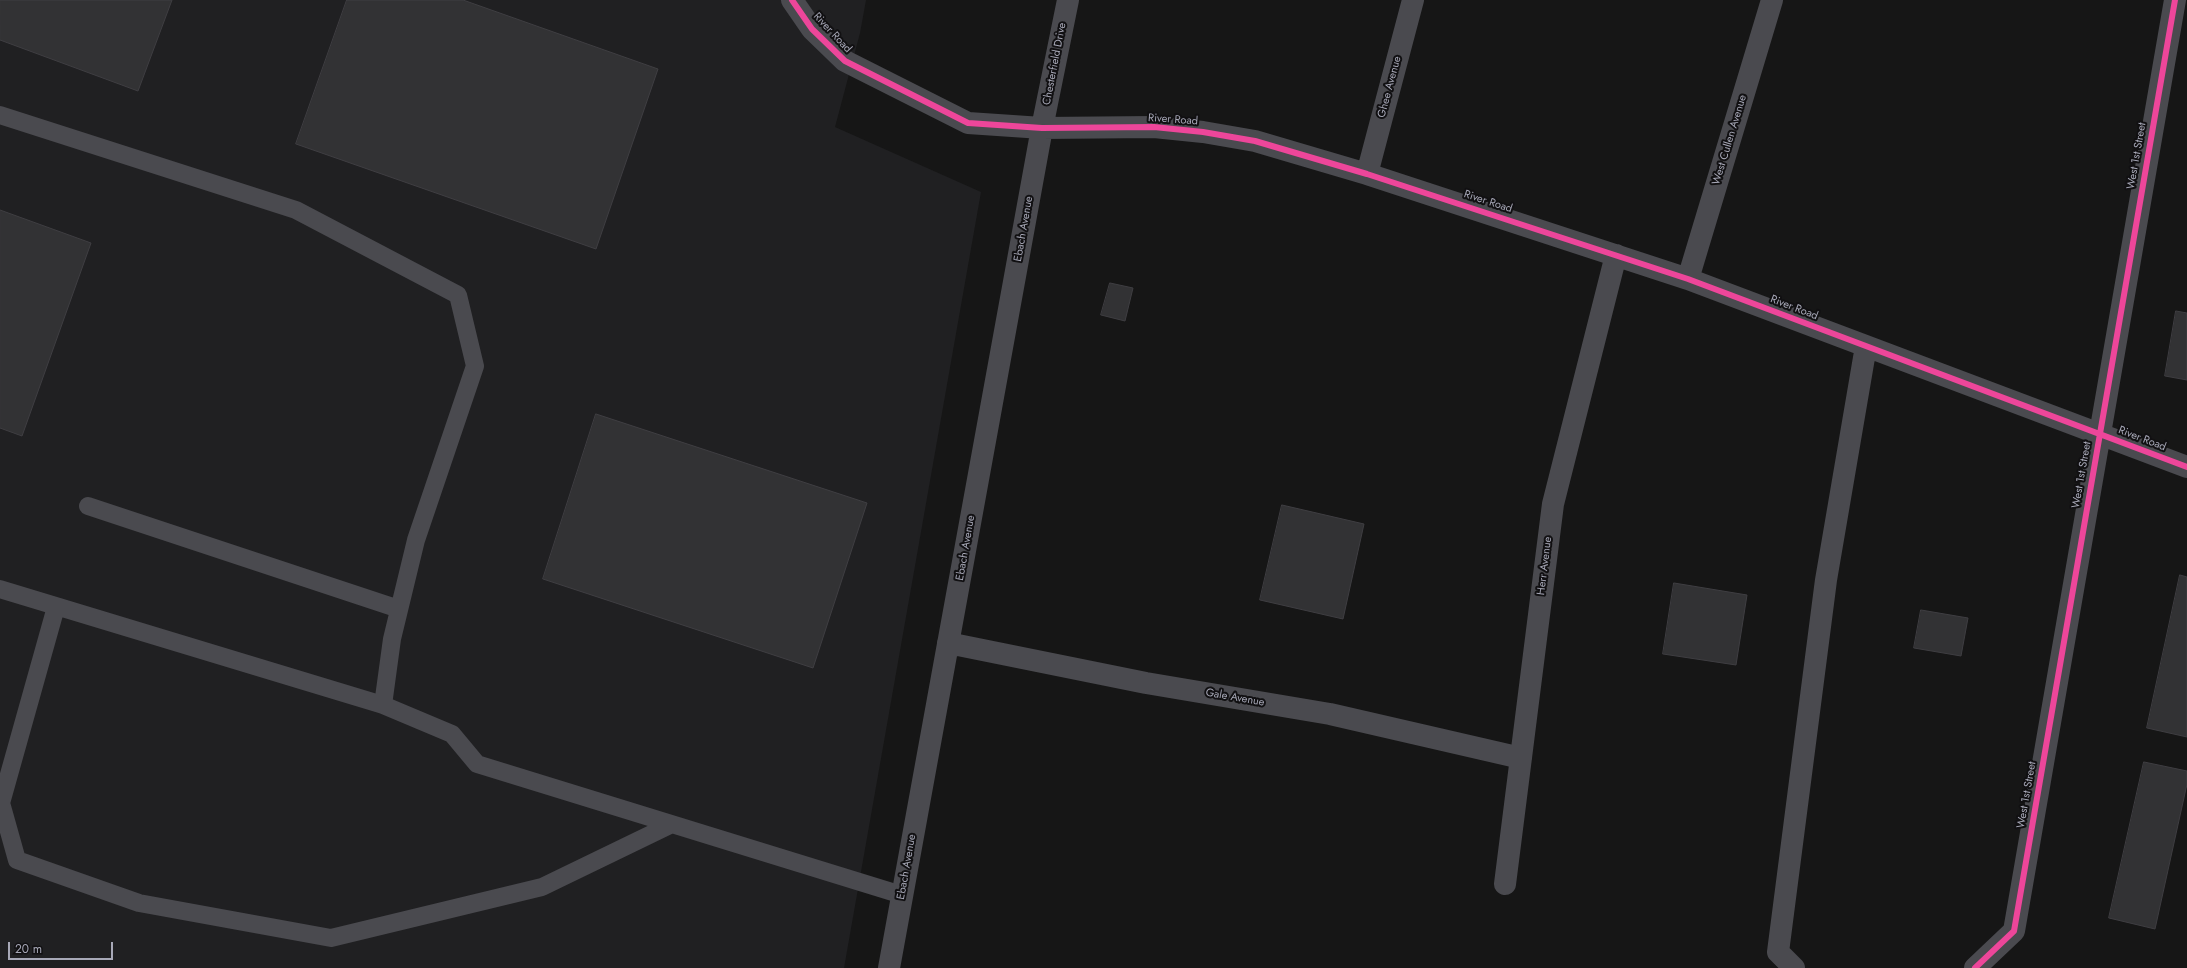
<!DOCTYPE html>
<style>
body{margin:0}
#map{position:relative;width:2187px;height:968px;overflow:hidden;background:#161616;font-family:Jost,sans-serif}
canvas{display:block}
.scale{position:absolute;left:8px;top:942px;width:105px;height:18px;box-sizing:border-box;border:2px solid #a7a8b7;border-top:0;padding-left:5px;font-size:12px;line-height:14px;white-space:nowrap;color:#a7a8b7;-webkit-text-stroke:3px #111012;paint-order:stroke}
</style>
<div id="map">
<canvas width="2187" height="968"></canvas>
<div class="scale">20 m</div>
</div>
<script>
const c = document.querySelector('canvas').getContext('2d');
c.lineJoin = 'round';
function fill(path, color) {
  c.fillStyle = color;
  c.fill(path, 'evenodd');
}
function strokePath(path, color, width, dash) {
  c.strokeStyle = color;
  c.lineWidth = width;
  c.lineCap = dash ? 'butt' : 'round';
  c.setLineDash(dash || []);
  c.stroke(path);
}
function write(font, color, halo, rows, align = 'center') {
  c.font = font + ' Jost,sans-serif';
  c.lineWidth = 4;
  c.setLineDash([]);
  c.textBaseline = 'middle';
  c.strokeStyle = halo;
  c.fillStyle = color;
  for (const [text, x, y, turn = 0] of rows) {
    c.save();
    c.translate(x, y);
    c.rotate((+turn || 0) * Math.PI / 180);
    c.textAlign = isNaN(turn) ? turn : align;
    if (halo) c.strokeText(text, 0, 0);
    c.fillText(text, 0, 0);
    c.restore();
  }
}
fill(new Path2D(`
 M0,0h866l-6,33 -25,94 146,65 -137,776h-844z`), '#202022');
const building = new Path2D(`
 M0,0h172l-34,91 -138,-51z
 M347,0h116l195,69 -62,180 -300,-105z
 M0,210l91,33 -69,193 -22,-8z
 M1110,283l23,5 -8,33 -24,-6z
 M2176,311l11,2v67l-22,-4z
 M596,414l271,89 -54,165 -270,-89z
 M1282,505l82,19 -21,95 -83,-19z
 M2180,575l7,2v160l-40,-9z
 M1674,583l73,12 -11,70 -73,-11z
 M1921,610l47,8 -7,38 -47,-8z
 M2144,762l43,9v13l-32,145 -46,-11z`);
fill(building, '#323234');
strokePath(building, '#3f3e42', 1);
strokePath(new Path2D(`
 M0,115l296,95 162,85 17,71 -59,174 -24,99 -9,66
 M88,506l311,103
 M0,589l383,116 69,29 25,30 425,131
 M56,607l-55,196 16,57 122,43 192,35 211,-51 128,-62`), '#4a4a4f', 18);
strokePath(new Path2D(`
 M792,0l20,29 33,32 123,62 74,5 112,-1 49,5 52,9 112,33 321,105 499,188
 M1367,174l46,-174
 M1688,279l84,-279
 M948,643l198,40 184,31 191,44
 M1505,884l48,-380 63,-249
 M889,968l153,-840 26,-128
 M1794,968l-16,-16 48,-372 40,-234
 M1975,968l39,-37 161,-931`), '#4a4a4f', 22);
strokePath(new Path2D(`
 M792,0l20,29 33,32 123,62 74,5 112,-1 49,5 52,9 112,33 321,105 499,188
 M1975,968l39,-37 161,-931`), '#ed469a', 6);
write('11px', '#a7a8b7', '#111012', [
 ["River Road",832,33,47],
 ["Chesterfield Drive",1055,64,-79],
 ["Ghee Avenue",1390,87,-75],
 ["River Road",1173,120,4],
 ["West Cullen Avenue",1730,140,-73],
 ["West 1st Street",2137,156,-80],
 ["River Road",1488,202,18],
 ["Ebach Avenue",1024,229,-80],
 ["River Road",1794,308,21],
 ["River Road",2142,439,21],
 ["West 1st Street",2082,475,-80],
 ["Ebach Avenue",966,548,-80],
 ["Herr Avenue",1545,566,-83],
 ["Gale Avenue",1235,698,10],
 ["West 1st Street",2027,795,-80],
 ["Ebach Avenue",907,867,-80]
]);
</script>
